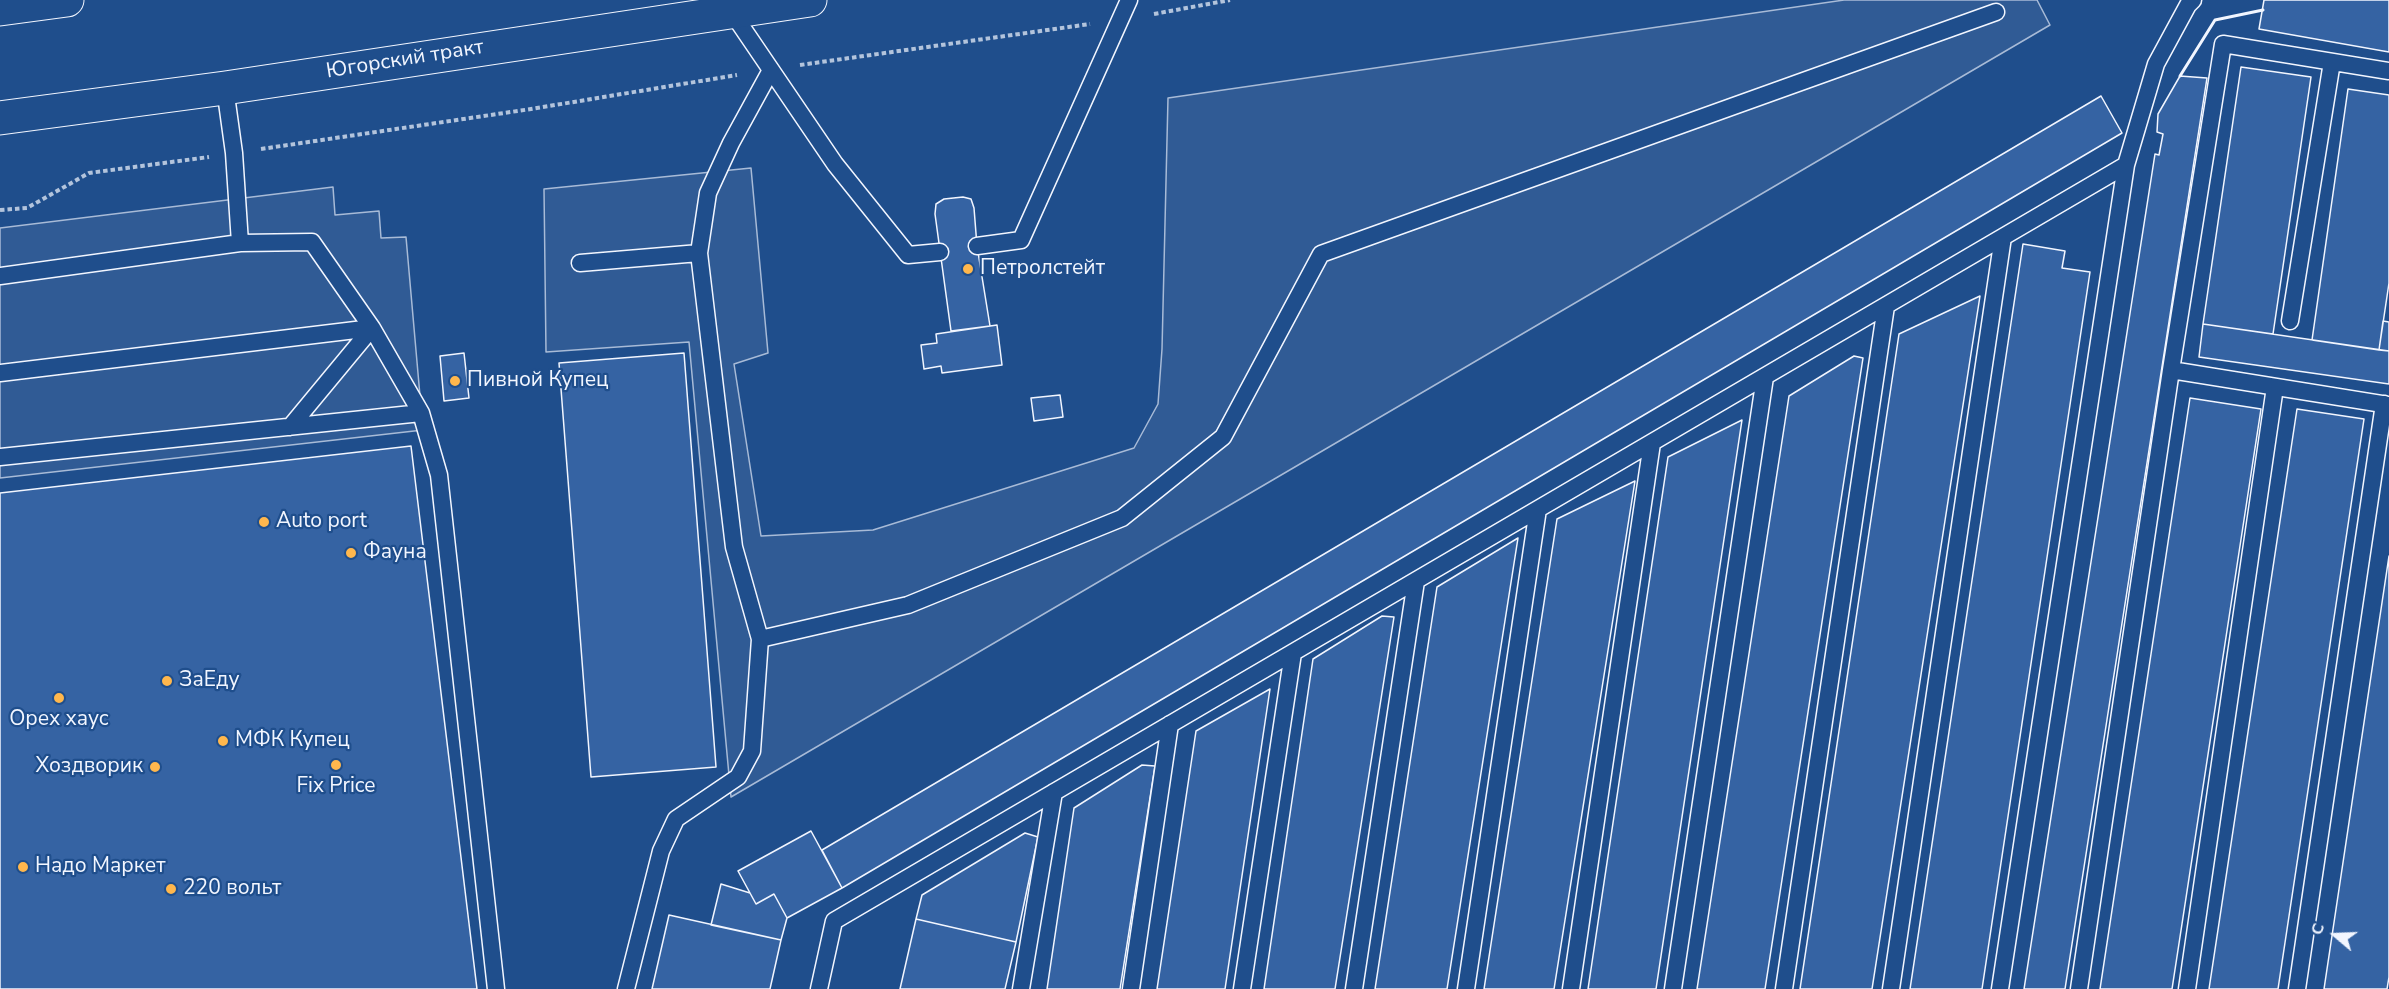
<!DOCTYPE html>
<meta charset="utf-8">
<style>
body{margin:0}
#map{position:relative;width:2389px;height:989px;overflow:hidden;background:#1f4e8c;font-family:"Nunito Sans",sans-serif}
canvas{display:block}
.north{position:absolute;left:2305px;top:905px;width:60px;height:60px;-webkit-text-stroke:4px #1f4e8c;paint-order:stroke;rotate:289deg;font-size:16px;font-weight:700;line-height:24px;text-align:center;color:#f2f6ff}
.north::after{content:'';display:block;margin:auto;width:21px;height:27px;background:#f2f6ff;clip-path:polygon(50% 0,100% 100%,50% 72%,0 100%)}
</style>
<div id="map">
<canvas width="2389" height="989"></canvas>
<div class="north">С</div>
</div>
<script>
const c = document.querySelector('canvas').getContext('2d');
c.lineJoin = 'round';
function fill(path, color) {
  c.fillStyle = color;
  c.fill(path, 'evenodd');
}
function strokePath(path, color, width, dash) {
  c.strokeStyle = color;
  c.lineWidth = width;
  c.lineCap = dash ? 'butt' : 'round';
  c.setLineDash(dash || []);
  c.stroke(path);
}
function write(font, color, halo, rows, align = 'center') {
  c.font = font + ' "Nunito Sans",sans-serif';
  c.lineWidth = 4.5;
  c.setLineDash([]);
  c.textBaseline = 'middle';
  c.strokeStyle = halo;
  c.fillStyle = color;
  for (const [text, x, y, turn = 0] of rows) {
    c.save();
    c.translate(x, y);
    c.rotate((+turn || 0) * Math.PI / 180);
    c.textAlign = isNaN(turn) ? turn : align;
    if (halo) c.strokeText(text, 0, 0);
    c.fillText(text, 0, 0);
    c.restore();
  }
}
const parking = new Path2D(`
 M1844,0h193l13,25 -1319,772 -42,-455 -143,10 -2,-163 207,-21 17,185 -34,11 27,172 112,-6 261,-82 24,-44 4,-55 6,-251z
 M333,187l2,28 44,-4 2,27 25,-1 17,193 -423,48v-250z`);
fill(parking, '#305b95');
strokePath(parking, '#a8bbd7', 1.5);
const building = new Path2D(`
 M2264,0h125v52l-130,-23z
 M2241,67l70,10 -38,257 -70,-10z
 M2180,76l27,2 -142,911h-41l131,-835 4,1 4,-21 -6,-2 1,-18z
 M2348,89l41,6v188l-10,67 -67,-10z
 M2101,96l21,37 -1280,755 -20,-38z
 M963,197l8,2 3,9 3,38 13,80 -39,5 -16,-117 1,-10 8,-5z
 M2023,244l42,7 -3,17 28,4 -108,717h-72z
 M1980,296l-108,693h-72l99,-655z
 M2383,321l6,1v29l-10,-1z
 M2203,324l186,27v33l-190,-27z
 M997,325l5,40 -60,8 -1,-7 -17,3 -3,-24 16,-2 -1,-9z
 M464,353l5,45 -25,3 -4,-45z
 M684,353l32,414 -125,10 -32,-414z
 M1854,356l9,2 -98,631h-68l92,-593z
 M1060,395l3,22 -29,4 -3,-23z
 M2190,398l71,11 -89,580h-72z
 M2297,409l67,10 -86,570h-69z
 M1742,420l-86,569h-68l80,-532z
 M411,446l66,543h-477v-496z
 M1635,481l-81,508h-70l73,-470z
 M1518,538l-71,451h-72l62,-402z
 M2389,556v421l-2,12h-63z
 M1382,616l12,1 -59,372h-71l49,-330z
 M1270,689l-45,300h-68l39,-258z
 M1142,765l13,1 -35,223h-73l27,-181z
 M811,831l31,57 -55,30 -13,-24 -18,10 -18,-33z
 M1025,833l13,4 -22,105 -100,-23 6,-24z
 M721,884l29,9 6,11 18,-10 13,24 -6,22 -70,-15z
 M669,915l112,25 -11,49h-118z
 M916,919l100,23 -11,47h-105z`);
fill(building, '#3563a3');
strokePath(building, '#f2f6ff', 1.5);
const lane = new Path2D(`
 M731,11l104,153 73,91 32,-3
 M225,88l9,65 6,90 72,-1 60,86 -82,99
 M977,246l44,-6 108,-240
 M580,263l119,-10
 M0,276l240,-33
 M2290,321l42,-259
 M2171,370l218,35
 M0,373l372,-45 49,85 18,62 57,514
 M0,457l421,-44
 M760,639l148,-34 214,-87 101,-81 98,-183 675,-242
 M626,989l35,-138 15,-32 62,-42 14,-26 8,-112 -26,-92 -35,-294 9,-60 23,-50 40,-73
 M819,989l15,-68 1292,-756
 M1021,989l33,-197
 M1131,989l39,-265
 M1242,989l51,-336
 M1354,989l62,-408
 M1466,989l72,-480
 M1571,989l81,-546
 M1673,989l92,-612
 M1784,989l102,-683
 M1891,989l112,-752
 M2000,989l126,-824 30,-101 32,-59 5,-5
 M2079,989l92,-619 52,-326 166,27
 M2187,989l88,-602
 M2297,989l87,-585`);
const primary = new Path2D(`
 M0,9l67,-9
 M0,118l225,-30 585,-88`);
strokePath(lane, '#f2f6ff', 19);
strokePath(primary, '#f2f6ff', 35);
strokePath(new Path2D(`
 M1154,14l76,-14
 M800,65l290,-41
 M261,149l270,-40 206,-34
 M0,210l27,-2 62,-35 120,-16`), '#b3c4dc', 4, [4.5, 3]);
strokePath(lane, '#1f4e8c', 16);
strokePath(primary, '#1f4e8c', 33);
strokePath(new Path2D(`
 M2180,76l35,-56 48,-10`), '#f2f6ff', 3);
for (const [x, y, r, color] of [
 [968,269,6,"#ffb74d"],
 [455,381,6,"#ffb74d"],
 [264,522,6,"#ffb74d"],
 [351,553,6,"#ffb74d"],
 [167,681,6,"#ffb74d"],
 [59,698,6,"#ffb74d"],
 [223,741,6,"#ffb74d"],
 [336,765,6,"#ffb74d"],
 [155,767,6,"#ffb74d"],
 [23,867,6,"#ffb74d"],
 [171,889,6,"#ffb74d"]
]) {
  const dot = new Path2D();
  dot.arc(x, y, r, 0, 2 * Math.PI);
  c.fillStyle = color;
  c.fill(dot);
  strokePath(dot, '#1f4e8c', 2);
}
write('21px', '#f2f6ff', '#1f4e8c', [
 ["Югорский тракт",405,60,-9]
]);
write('21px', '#f2f6ff', '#1f4e8c', [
 ["Петролстейт",980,269],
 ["Пивной Купец",467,381],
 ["Auto port",276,522],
 ["Фауна",363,553],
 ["ЗаЕду",179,681],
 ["Орех хаус",59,720,"center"],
 ["МФК Купец",235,741],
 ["Хоздворик",143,767,"right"],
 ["Fix Price",336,787,"center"],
 ["Надо Маркет",35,867],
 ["220 вольт",183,889]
], 'left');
</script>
